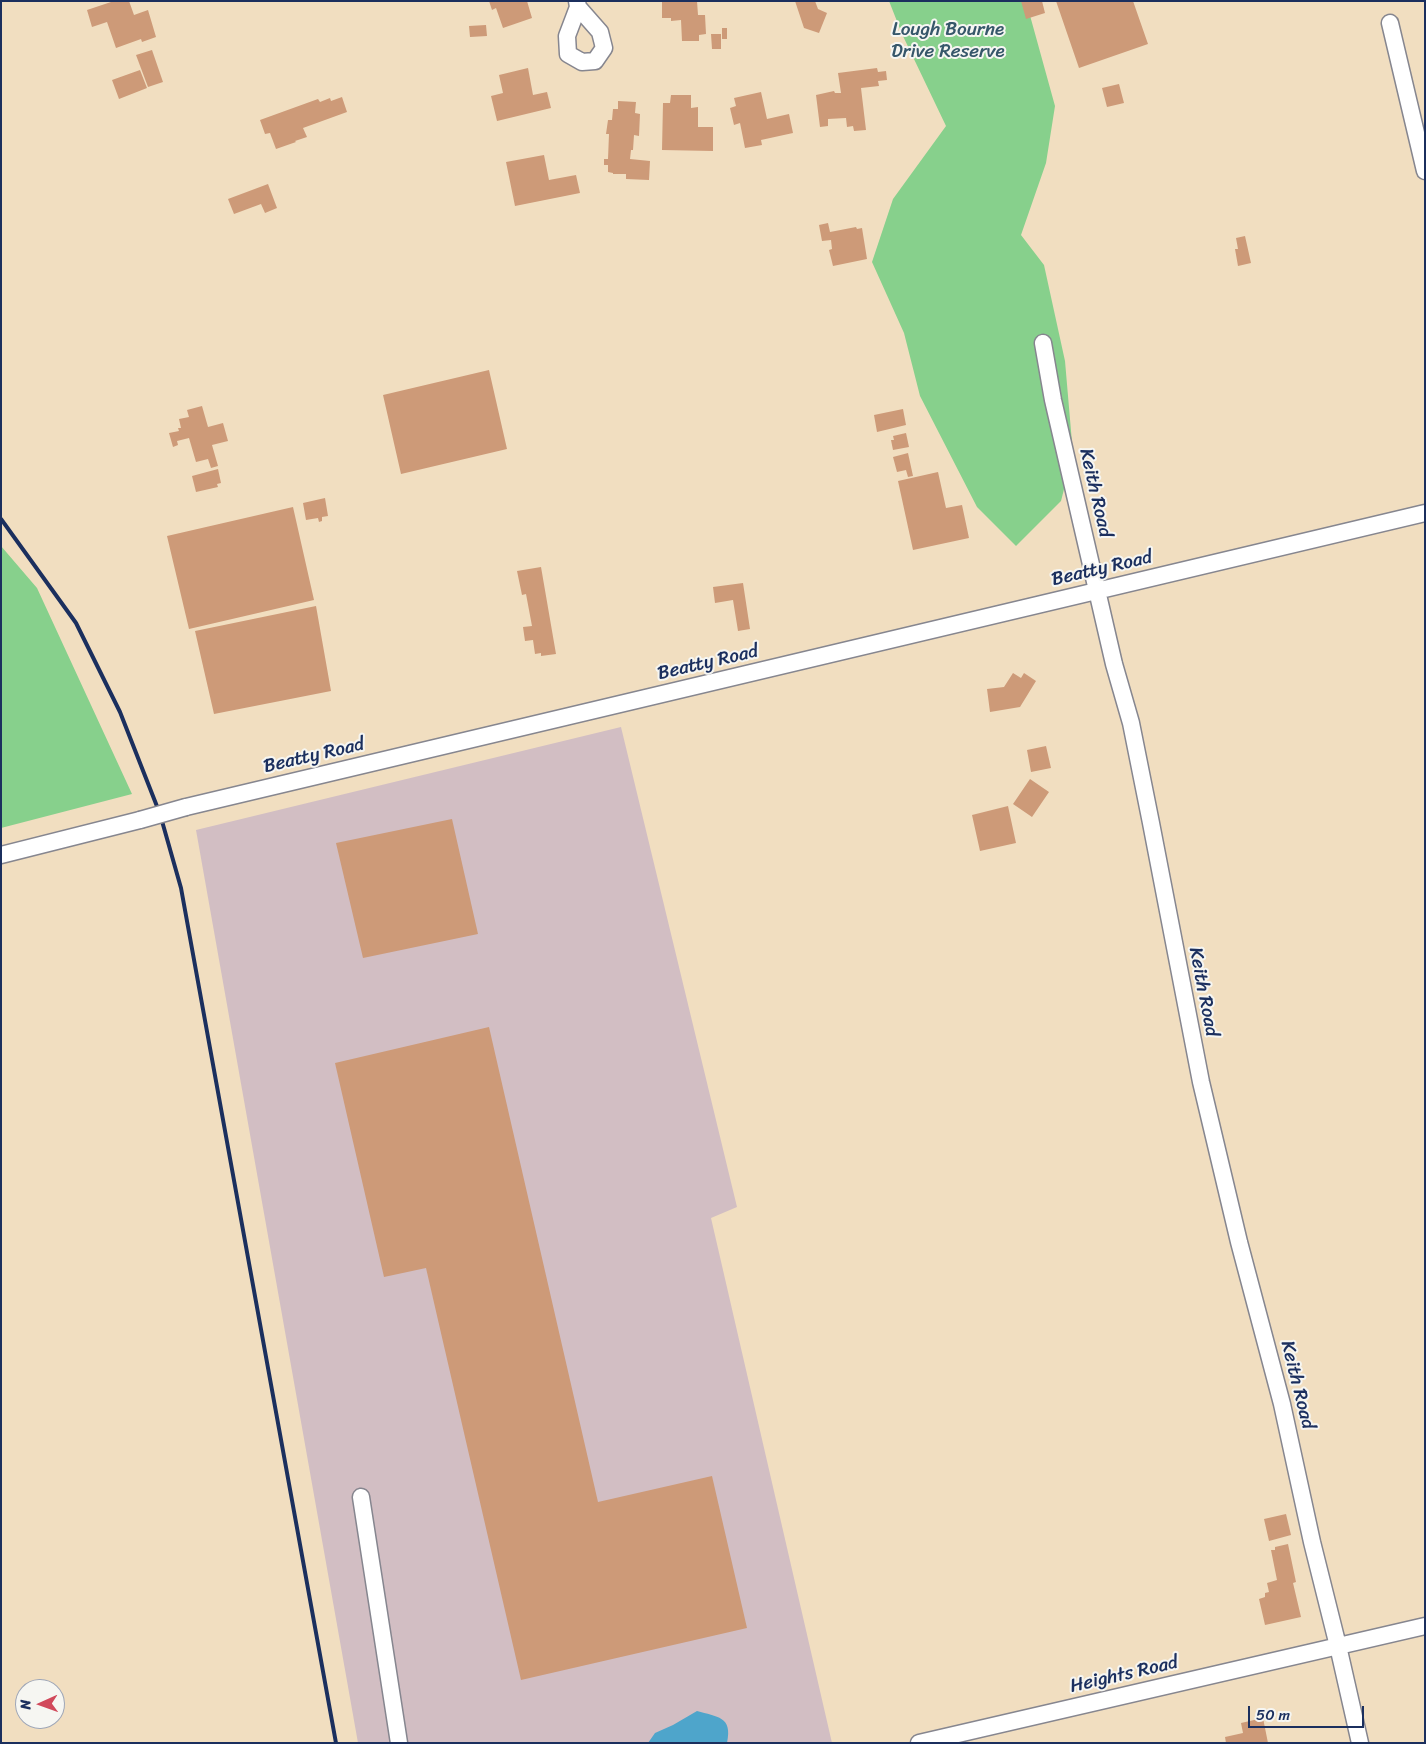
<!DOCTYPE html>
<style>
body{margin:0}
#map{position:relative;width:1426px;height:1744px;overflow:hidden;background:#f1dec0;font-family:Sriracha,sans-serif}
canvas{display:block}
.frame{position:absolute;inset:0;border:2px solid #1b2f5e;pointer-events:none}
.north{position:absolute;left:15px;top:1679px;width:50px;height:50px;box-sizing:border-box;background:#f6f6f2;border:1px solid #9ea6b7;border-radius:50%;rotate:268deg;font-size:14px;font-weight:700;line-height:20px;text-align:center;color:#1b2f5e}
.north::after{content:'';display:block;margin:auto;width:18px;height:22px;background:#d1495b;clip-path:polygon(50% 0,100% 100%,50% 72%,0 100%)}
.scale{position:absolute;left:1248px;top:1706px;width:116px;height:22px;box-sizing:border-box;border:2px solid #1b2f5e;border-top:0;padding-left:6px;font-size:15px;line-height:18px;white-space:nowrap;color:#1b2f5e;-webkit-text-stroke:4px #f6f6f2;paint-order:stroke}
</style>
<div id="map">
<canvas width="1426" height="1744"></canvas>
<div class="frame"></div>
<div class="north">N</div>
<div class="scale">50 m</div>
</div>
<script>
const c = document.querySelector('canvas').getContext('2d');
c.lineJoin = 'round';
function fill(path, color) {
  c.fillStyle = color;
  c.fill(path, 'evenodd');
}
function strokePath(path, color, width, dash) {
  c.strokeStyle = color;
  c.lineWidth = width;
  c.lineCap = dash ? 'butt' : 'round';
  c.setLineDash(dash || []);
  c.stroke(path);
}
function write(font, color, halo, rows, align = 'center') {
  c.font = font + ' Sriracha,sans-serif';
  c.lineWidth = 4;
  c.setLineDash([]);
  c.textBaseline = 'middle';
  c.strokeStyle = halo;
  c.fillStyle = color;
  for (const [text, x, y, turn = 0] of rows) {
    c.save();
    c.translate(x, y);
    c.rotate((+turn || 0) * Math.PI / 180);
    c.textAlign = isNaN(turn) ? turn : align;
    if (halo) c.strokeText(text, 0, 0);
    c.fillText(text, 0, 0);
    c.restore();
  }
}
fill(new Path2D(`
 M621,727l116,480 -26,11 121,525h-474l-162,-913z`), '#d2bec3');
fill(new Path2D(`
 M889,1h137l29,105 -9,57 -25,72 23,30 21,96 8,93 -12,47 -45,45 -39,-39 -57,-111 -16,-63 -32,-71 21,-63 53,-73 -44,-92z
 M1,546l36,42 95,206 -131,34z`), '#87d08c');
fill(new Path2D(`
 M697,1711c20,6 36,5 30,32h-79l7,-10 18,-8z`), '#4ea5cb');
fill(new Path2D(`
 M114,1h15l5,14 14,-5 8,27 -14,5 -1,-3 -25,9 -9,-26 -15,5 -5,-17z
 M489,1h38l5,17 -29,10 -7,-20 -4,2z
 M662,1h35l1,14h7l1,19 -7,1v6h-17l-1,-21 -10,1v-3h-9z
 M795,1h20l3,8 9,4 -8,20 -15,-5z
 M1021,1h21l3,12 -19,6z
 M1056,1h77l15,43 -69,24z
 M486,25l1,11 -17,1 -1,-11z
 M722,28h5v11h-5z
 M711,34h10v15h-9z
 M152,50l11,32 -15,5 -12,-32z
 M528,68l5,27 14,-3 4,16 -54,13 -6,-25 12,-3 -4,-18z
 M877,68l1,4 8,-1 1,9 -9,1 1,5 -18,2 5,42 -12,1 -1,-5 -6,1 -1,-9 -18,1v7l-8,1 -4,-32 18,-4 1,2h6l-3,-20z
 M140,70l7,18 -28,11 -7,-19z
 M1119,84l5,19 -17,4 -5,-19z
 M761,92l6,27 22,-5 4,19 -32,7 1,5 -17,3 -5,-25 -6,2 -4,-17 6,-2 -2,-8z
 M671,95h20v13l7,-1v20h15v24l-51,-1 1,-47h7z
 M342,97l5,15 -44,16 4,9 -12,4 1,1 -20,7 -6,-16 -5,1 -5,-14 58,-21 2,3 10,-4 1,3z
 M618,101l18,1 -1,11 5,1 -1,22 -5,-1 -1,15h-2l-1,9 20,2 -1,19 -23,-1v-5h-13v-1l-5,-1v-7h-4v-6h4l1,-25h-3l2,-14h4l1,-11h5z
 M544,155l5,25 27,-5 4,18 -65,13 -9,-44z
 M268,184l9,24 -12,5 -4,-9 -27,10 -6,-15z
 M828,223l2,9 26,-5 1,2 5,-1 5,31 -34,7 -4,-16 3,-1 -1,-9 -9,1 -3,-16z
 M1245,236l6,27 -13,3 -3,-17h3l-2,-11z
 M489,370l18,79 -106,25 -18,-79z
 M202,406l6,21 15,-4 5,18 -16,4 6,21 -7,2 -3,-9 -12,3 -7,-24 -12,3 1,4 -5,2 -4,-14 10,-2 -1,-3h3l-2,-9 10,-2 -2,-7z
 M903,409l3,16 -29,7 -3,-17z
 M906,433l3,14 -16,3 -2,-10h3l-1,-4z
 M908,453l5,23 -5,1 -2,-7 -9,2 -4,-15z
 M218,469l3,14 -4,1 1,3 -22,5 -4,-16z
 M938,472l8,36 16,-3 7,33 -56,12 -15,-69z
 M325,498l3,18 -6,1v4l-3,1 -1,-4 -12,2 -3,-17z
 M293,507l21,93 -125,29 -22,-93z
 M541,567l15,87 -15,2v-3l-6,1 -2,-14 -8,1 -2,-14 9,-1 -6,-32 -4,1 -5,-24z
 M743,583l7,46 -12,2 -5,-31 -18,3 -2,-16z
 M316,606l15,85 -117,23 -19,-83z
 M1013,673l8,5 3,-5 12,8 -16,26 -30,5 -3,-23 17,-2z
 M1046,746l5,22 -20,4 -4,-22z
 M1030,779l19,13 -17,25 -19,-13z
 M1008,806l8,37 -36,8 -8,-36z
 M452,819l26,115 -115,24 -27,-115z
 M489,1027l109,475 114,-26 35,152 -226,52 -95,-412 -42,9 -49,-214z
 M1286,1514l5,21 -22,6 -5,-22z
 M1288,1544l8,38 -3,1 8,34 -36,8 -6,-26 6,-2v-4l4,-1 -2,-9 10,-3 -6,-30h4v-3z
 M1263,1718l5,25h-42l-1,-6 18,-4 -2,-10z`), '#cd9a78');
const minor = new Path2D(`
 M577,1l1,6 22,25 4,16 -9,13 -13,1 -14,-8 -1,-18 11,-29
 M1390,23l35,148
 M1043,343l10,57 61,264 17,59 20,100 50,259 38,160 43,162 30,138 26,104 22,97
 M186,807l1239,-294
 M1,855l139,-35
 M361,1497l38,246
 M919,1743l506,-117`);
strokePath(minor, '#86868f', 19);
strokePath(minor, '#fff', 16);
strokePath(new Path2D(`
 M1,519l75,104 44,89 40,102 21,74 155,855`), '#1b2f5e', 4);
const minorBridge = new Path2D(`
 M140,820l46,-13`);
strokePath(minorBridge, '#86868f', 19, []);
strokePath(minorBridge, '#fff', 16);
write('19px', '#36576a', '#f6f6f2', [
 ["Lough Bourne",948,30],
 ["Drive Reserve",948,52]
]);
write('19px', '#1b2f5e', '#f6f6f2', [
 ["Keith Road",1095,493,77],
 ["Beatty Road",1102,569,-13],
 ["Beatty Road",708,663,-13],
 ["Beatty Road",314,756,-13],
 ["Keith Road",1203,992,79],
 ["Keith Road",1297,1385,76],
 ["Heights Road",1124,1675,-13]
]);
</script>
